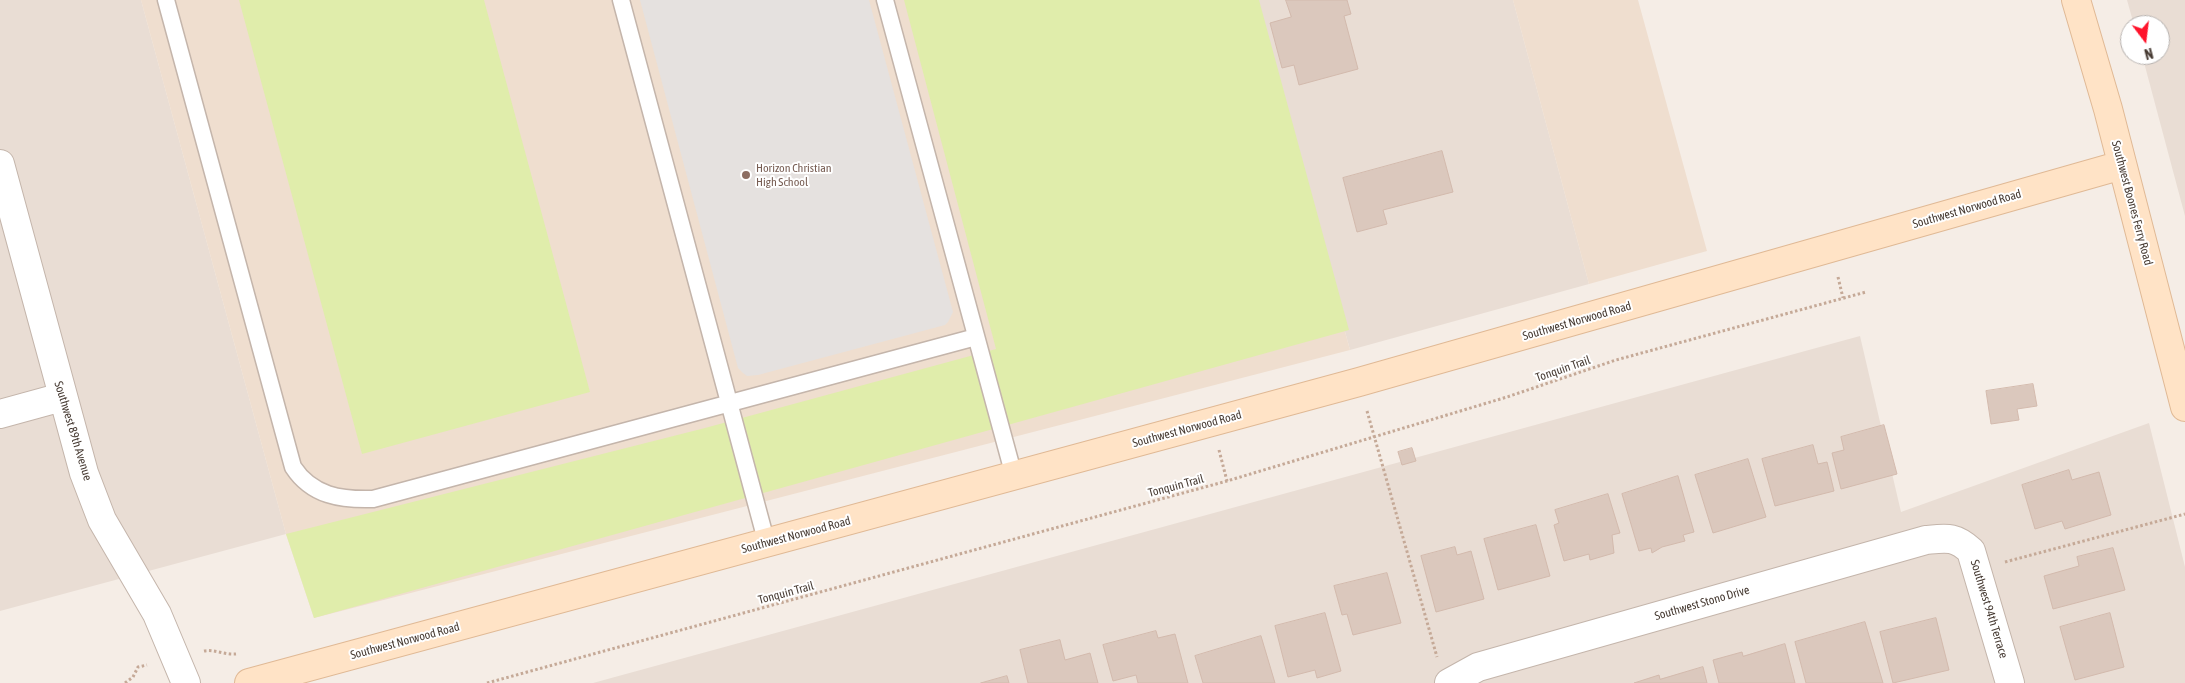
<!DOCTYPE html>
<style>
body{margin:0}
#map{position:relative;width:2185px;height:683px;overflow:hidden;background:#f5ede6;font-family:"Asap Condensed",sans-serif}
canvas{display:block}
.north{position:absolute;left:2120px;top:15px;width:50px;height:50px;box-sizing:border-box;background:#fff;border:1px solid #b6b1ae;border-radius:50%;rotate:165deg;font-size:14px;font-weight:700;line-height:20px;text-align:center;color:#483c34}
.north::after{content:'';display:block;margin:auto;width:18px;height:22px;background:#ff132b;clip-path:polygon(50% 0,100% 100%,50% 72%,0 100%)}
</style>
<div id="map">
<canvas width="2185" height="683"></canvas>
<div class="north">N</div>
</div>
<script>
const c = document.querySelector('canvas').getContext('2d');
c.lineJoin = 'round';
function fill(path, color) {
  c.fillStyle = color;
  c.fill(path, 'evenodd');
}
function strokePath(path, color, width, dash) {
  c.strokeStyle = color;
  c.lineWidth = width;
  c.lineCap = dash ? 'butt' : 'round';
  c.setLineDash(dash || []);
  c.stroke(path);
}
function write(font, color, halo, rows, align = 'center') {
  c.font = font + ' "Asap Condensed",sans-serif';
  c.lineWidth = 4;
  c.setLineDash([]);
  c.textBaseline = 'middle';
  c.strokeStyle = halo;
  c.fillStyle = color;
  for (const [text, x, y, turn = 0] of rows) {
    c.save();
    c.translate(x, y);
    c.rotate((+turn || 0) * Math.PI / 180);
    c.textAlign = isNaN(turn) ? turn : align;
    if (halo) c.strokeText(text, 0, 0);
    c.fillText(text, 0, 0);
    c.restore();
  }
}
fill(new Path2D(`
 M0,0h141l145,534 -286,77z
 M1255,0h258l76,284 -239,66z
 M2127,0h58v216l-43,-161h18v-30h-26z
 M1860,336l41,176 248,-89 36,144v116h-1592z`), '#e9ddd4');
fill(new Path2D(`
 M141,0h1114l95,350 -1036,268 -28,-84z
 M1513,0h125l69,251 -118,33z`), '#efdecf');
fill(new Path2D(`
 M239,0h245l106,392 -228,62z
 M904,0h355l90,330 -1035,288 -28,-84 419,-106 291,-79z`), '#e0edab');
fill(new Path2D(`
 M640,0h229l84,312 -5,10 -3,3 -187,50 -11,1 -4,-3 -5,-5z`), '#e5e1df');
const building = new Path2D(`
 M1286,0h61l4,14 -7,2 14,53 -59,16 -5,-20 -12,3 -12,-45 21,-6z
 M1442,151l11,41 -70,18 4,14 -30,8 -14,-54z
 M2033,384l4,22 -20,3 2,11 -28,4 -5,-33z
 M1884,425l13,49 -56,15 -9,-36 12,-3 -3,-13z
 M1813,445l5,19 9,-2 7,29 -59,15 -13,-47z
 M1412,448l4,13 -14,4 -4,-13z
 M1748,459l18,58 -53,16 -18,-58z
 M2069,470l3,10 27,-8 12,43 -46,14 -3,-8 -27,8 -13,-44z
 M1678,476l16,56 -11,3 2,6 -23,6 -10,6 -1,-5 -12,3 -17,-57z
 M1608,494l12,39 -8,2 2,18 -24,7 -1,-6 -25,7 -10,-36 5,-2 -4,-13z
 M1536,525l14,51 -52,14 -14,-51z
 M1455,547l2,8 14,-4 13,48 -48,13 -15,-56z
 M2113,548l12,42 -72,19 -9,-33 35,-10 -2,-9z
 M1387,573l14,50 -48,12 -6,-21 -5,1 -8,-29z
 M1325,613l16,58 -24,7 -2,-8 -27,7 -13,-51z
 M2110,613l14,54 -49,13 -15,-53z
 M1936,618l13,52 -56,13 -13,-51z
 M1865,622l18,61h-77l-11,-41z
 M1156,631l2,7 17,-4 13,49h-50l-2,-8 -23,6 -10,-36z
 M1261,636l14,47h-72l-8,-27z
 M1060,640l5,20 25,-7 8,30h-70l-8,-33z
 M1785,644l10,39h-76l-6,-23 29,-8 1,4z
 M1703,667l4,16h-73l25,-8 1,4z
 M1007,676l2,7h-28z`);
fill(building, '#dbc8bd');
strokePath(building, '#d3baad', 1);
const lane = new Path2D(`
 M166,0l127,467c19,29 48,33 80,32l603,-162
 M621,0l146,544
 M885,0l129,476`);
const street = new Path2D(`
 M0,164l84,309 18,47 55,94 29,69
 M0,414l62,-17
 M1449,683l29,-16 448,-127c21,-2 29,-4 45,11l39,132`);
const secondary = new Path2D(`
 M2076,0l32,109 77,298
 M249,683l1110,-301 763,-217`);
strokePath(lane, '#c4b5ab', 19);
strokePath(street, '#c4b5ab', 30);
strokePath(secondary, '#e0b995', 30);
strokePath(new Path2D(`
 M1838,277l5,21
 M1367,411l70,246
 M1219,450l8,31
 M2005,562l180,-48
 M204,651c10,-2 21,4 32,3
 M125,683l8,-6 5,-10 9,-2
 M487,683l740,-202 280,-84 109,-37 250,-68`), '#c5a997', 3, [2.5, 2.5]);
strokePath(lane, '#fff', 16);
strokePath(street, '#fff', 28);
strokePath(secondary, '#ffe3c6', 28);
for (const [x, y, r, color] of [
 [746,175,5,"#8d6e63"]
]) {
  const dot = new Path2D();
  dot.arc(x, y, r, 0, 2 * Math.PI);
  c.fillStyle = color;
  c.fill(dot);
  strokePath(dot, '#fff', 2);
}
write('12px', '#785e54', '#fff', [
 ["Horizon Christian",756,168],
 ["High School",756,182]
], 'left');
write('12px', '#483c34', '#fff', [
 ["Southwest Boones Ferry Road",2132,203,75],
 ["Southwest Norwood Road",1967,209,-16],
 ["Southwest Norwood Road",1577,321,-16],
 ["Tonquin Trail",1563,369,-19],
 ["Southwest Norwood Road",1187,429,-15],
 ["Southwest 89th Avenue",73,431,73],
 ["Tonquin Trail",1176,486,-15],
 ["Southwest Norwood Road",796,535,-15],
 ["Tonquin Trail",786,593,-15],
 ["Southwest Stono Drive",1702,603,-16],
 ["Southwest 94th Terrace",1989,609,73],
 ["Southwest Norwood Road",405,641,-15]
]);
</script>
